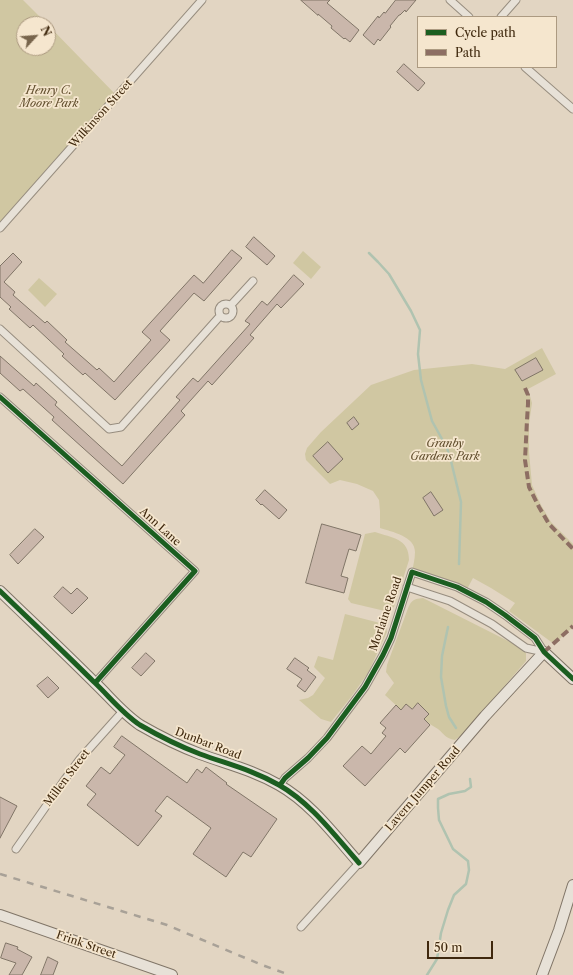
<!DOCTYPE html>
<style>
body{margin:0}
#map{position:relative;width:573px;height:975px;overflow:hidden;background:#e2d5c2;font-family:"Libre Caslon Text",serif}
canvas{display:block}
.legend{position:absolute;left:417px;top:16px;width:140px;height:52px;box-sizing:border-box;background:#f5e6ce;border:1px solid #ac9a81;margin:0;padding:5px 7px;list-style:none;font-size:12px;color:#3f280d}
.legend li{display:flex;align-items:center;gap:8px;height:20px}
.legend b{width:20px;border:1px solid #ac9a81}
.north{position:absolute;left:16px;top:16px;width:40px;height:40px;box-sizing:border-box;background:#f5e6ce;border:1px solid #ac9a81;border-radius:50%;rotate:64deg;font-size:11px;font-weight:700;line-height:16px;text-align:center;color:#3f280d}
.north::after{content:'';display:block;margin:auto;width:14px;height:18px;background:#78654c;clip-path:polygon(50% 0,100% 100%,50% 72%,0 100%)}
.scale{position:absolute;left:427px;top:941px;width:66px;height:18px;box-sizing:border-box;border:2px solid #3f280d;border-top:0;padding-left:5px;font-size:12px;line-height:14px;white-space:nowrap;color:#3f280d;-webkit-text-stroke:3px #f5e6ce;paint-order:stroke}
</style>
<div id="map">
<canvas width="573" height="975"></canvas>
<ul class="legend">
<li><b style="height:5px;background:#1b5e20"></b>Cycle path</li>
<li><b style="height:5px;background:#8d6e63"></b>Path</li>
</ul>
<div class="north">N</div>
<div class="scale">50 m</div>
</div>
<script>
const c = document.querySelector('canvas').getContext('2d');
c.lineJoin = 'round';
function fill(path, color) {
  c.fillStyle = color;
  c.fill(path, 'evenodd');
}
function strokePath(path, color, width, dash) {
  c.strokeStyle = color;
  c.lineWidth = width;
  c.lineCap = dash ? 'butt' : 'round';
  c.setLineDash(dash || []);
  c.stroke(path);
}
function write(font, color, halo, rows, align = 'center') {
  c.font = font + ' "Libre Caslon Text",serif';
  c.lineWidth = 3.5;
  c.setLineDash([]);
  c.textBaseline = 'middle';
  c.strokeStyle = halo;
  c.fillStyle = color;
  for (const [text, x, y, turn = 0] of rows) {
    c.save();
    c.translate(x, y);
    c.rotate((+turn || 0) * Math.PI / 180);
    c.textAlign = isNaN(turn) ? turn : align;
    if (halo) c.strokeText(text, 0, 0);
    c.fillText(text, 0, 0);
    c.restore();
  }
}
fill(new Path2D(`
 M0,0h23l24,24h-23v24h24v-23l69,71 -117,132z
 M303,251l18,16 -10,12 -18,-16z
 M39,278l18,16 -12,13 -17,-17z
 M542,348l14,26 -28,15 4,14 -3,21v28l3,33 9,20 10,17 22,22v83l-19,17 -45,-33 6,-8 -24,-15 -18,-10 -7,13 -54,-19c1,-6 3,-13 3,-20 0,-16 -23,-20 -35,-24v-17l-1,-11 -6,-9 -16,-7 -17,-4 -10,4 -24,-24 -1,-6 2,-6 14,-16 50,-47 43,-15 58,-6 33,5z
 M375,532c17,6 34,6 34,28l-15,47 -9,4 -34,-8 -3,-4 17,-65z
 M423,598l95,48 8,7v8l-62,72 -9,7c-10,-2 -10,-5 -17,-11 -5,-3 -10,-6 -14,-10l5,-5 -11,-11 -6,6 -11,1 -16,-15 9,-12 -8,-11 1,-7 20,-54c4,-10 5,-12 16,-13z
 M345,614l35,9 6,4 1,5 -19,41 -17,24 -20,25 -10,-3 -22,-19 9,-2 5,-3 12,-17 -11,-11 4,-11 15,4z`), '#d0c7a2');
strokePath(new Path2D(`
 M369,253l9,9 11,12 22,37 9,19 -2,24 3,26 11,41 15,27 4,13 10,41 -2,62
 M448,627l-6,29 -1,21 5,29 3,11 7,11
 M427,975l10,-16 4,-26 7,-23 6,-15 12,-11 3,-14 -1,-9 -15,-12 -14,-29 -1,-12v-9l11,-5 16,-3 6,-4 -1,-8`), '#b0c3b0', 2.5);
const building = new Path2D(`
 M301,0h29l-3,3 32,27 -9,12 -5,-4 -1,1 -13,-11 1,-2 -14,-12v1z
 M396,0h20l-10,12 -1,-2 -5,5h-1l-9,11 1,1 -11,14 -2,-2 -4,6 -11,-10 15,-19 1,2 5,-6 1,1z
 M404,64l21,19 -7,8 -21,-19z
 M254,237l21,19 -8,9 -21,-18z
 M232,250l10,8 -38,43 -10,-8 -34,38 10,9 -55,60 -30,-27 -2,2 -21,-19 2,-2 -31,-29 -3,3 -21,-19 2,-2 -11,-10v-31l13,-13 9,9 -18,20 11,10 -2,3 32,28 2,-2 20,19 -2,2 32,28 2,-2 15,14 37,-42 -9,-8 9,-10 43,-47 9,8z
 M294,275l10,9 -23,24 -4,-4 -27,31 4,3 -42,47 -4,-4 -27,30 4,4 -62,69 -71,-64 2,-3 -31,-28 -3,2 -20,-18v-17l34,30 2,-3 21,19 -2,3 67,61 58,-66 -4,-3 17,-19 5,4 52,-58 -5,-3 17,-20 5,4z
 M536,358l7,12 -21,11 -7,-11z
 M354,417l5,7 -7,6 -5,-7z
 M328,442l15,17 -15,14 -15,-17z
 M265,490l22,20 -8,9 -17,-15 -1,1 -5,-5z
 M431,492l12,18 -9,6 -11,-18z
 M322,524l39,11 -5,16 -7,-2 -8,27 7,2 -4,15 -38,-10z
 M35,529l9,8 -26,27 -8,-9z
 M63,587l8,7 6,-6 11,10 -16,16 -18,-17z
 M146,653l9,8 -14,15 -9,-8z
 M295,658l14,10 -2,2 9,7 -11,15 -8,-6 5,-7 -15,-10z
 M48,677l11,11 -11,10 -11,-12z
 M418,703l11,11 -5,5 6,6 -25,28 -5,-5 -35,38 -22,-20 19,-20 9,8 15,-18 -4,-3 4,-5 -6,-5 16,-18 5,5 5,-6 6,5z
 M122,736l65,47 10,-14 5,4 4,-6 21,16 -1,1 51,35 -26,38 -8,-5 -17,25 -33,-23 18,-26 -44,-32 -12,15 7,5 -24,30 -51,-41 9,-11 -10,-8 15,-19 9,7 15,-19 -11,-8z
 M0,797l17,9 -17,32z
 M6,943l12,4 -1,2 15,8 -10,18h-13l7,-12 -15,-5z
 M48,957l10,5 -5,13h-12z`);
fill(building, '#cab7ab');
strokePath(building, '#807567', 1);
const street = new Path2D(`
 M450,0l19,17
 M501,17l15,-17
 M525,67l48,42
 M0,228l202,-228
 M219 311a7 7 0 1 1 14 0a7 7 0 1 1-14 0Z
 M231,305l22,-24
 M0,329l109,100 12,-2 99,-111
 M0,397l195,174 -100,112
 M407,587l43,14 42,23 34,24 18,4
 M280,785l5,-7 23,-20 19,-20 38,-51 18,-32 8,-17 21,-66 45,15 29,15 19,13 30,23 9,14
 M16,849l47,-67 17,-23 43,-48
 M301,927l58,-64`);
const secondary = new Path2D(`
 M0,591c31,30 63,60 94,91 15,14 28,31 46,43 19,11 39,21 60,29 27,10 53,16 79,31 32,18 56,51 80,78l126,-147 59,-64 29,27
 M0,915l172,60
 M542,975l17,-45 14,-45`);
strokePath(street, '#978d7f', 9);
strokePath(secondary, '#807567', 12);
strokePath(street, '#e7e1d7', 7);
strokePath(secondary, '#e7e1d7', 10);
strokePath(new Path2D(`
 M0,874l167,51 95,40 28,10`), '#a8a197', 2.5, [7, 7]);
strokePath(new Path2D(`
 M525,388l3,7v9l-1,16 -2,40 4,27 10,20 10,17 24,25
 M544,652l29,-26`), '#8d6e63', 4, [8, 4]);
strokePath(new Path2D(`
 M0,397l195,174 -100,112
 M0,591c31,30 63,60 94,91 15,14 28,31 46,43 19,11 39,21 60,29 27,10 53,16 79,31 32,18 56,51 80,78
 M280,785l5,-7 23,-20 19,-20 38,-51 18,-32 8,-17 21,-66 45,15 29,15 19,13 30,23 9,14 29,27`), '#1b5e20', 5);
write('italic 11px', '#604d2c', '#f5e6ce', [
 ["Henry C.",49,91],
 ["Moore Park",49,104],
 ["Granby",445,444],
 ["Gardens Park",445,457]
]);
write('11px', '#3f280d', '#f5e6ce', [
 ["Wilkinson Street",101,114,-48],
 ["Ann Lane",160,527,42],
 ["Morlaine Road",386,614,-71],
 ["Dunbar Road",208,744,21],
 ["Millen Street",67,778,-53],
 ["Lavern Jumper Road",423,789,-49],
 ["Frink Street",86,945,19]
]);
</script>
